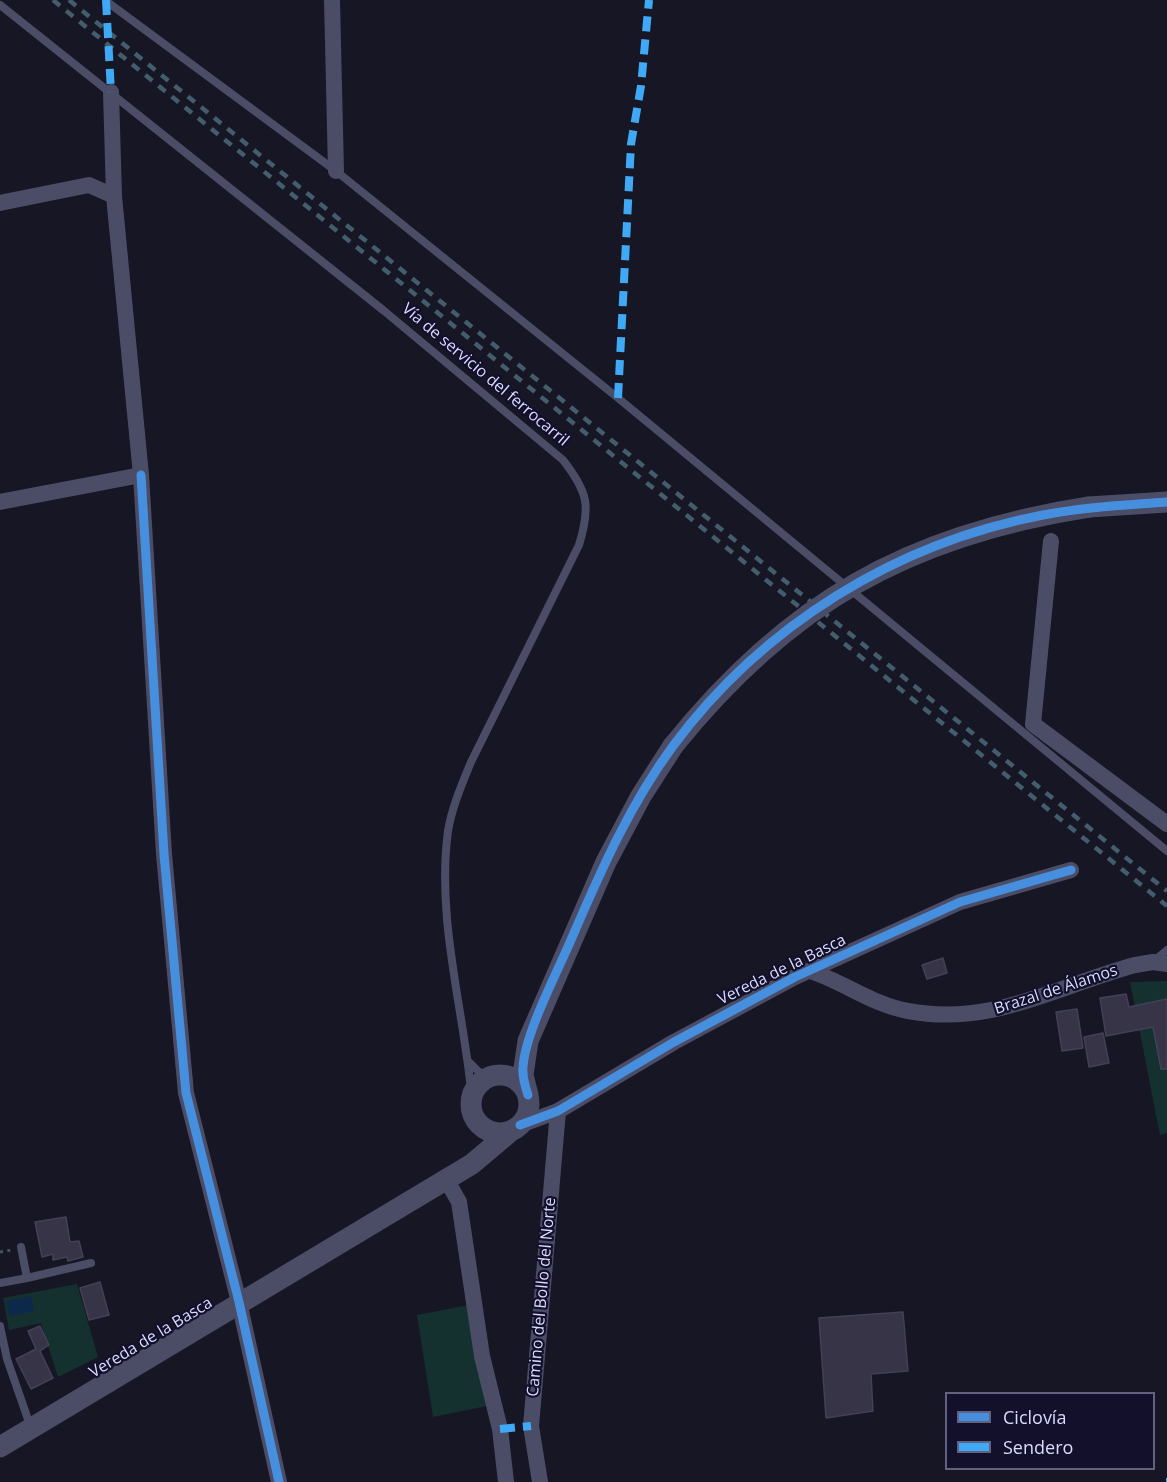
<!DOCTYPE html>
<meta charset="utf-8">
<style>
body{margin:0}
#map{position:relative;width:1167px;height:1482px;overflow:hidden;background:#171625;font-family:"Open Sans",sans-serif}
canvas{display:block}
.legend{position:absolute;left:945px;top:1392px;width:210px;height:78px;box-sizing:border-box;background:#12102b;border:2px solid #626180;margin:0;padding:8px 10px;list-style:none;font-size:18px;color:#dbdaff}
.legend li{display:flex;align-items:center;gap:12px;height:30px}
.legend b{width:30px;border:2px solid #626180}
</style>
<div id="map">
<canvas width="1167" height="1482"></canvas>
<ul class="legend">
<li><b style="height:8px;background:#468fdf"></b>Ciclovía</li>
<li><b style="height:8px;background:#3fa9f5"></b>Sendero</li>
</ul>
</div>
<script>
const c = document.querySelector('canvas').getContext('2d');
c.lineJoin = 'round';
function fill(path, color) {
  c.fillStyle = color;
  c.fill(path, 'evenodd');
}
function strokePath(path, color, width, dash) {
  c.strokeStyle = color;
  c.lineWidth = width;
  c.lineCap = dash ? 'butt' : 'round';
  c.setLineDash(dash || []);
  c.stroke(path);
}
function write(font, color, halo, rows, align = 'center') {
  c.font = font + ' "Open Sans",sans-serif';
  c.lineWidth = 4.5;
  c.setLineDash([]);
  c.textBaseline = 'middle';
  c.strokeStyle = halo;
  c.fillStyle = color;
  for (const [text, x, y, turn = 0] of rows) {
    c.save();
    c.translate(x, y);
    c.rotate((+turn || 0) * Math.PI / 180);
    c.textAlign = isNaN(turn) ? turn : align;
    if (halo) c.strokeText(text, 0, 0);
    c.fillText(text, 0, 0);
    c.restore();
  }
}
fill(new Path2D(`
 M1167,981v152l-7,2 -30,-153z
 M77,1284l21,73 -40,20 -17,-54 -32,7 -6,-32z
 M469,1305l18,101 -54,11 -16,-102z`), '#14312f');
fill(new Path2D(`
 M31,1296l3,15 -24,5 -3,-15z`), '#0c284b');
const building = new Path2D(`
 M943,958l4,15 -20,6 -5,-14z
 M1126,994l3,13 38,-8v70h-6l-8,-42 -47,9 -6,-38z
 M1077,1009l6,39 -21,3 -6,-39z
 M1103,1033l6,30 -20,4 -5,-30z
 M66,1217l4,25 9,-1 4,16 -15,4 -1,-4 -14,3v-6l-11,3 -7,-35z
 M100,1282l9,33 -20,5 -9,-32z
 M903,1312l5,59 -37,3 2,37 -47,7 -7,-100z
 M40,1326l9,19 -9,6 13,27 -22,11 -15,-30 20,-10 -8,-18z`);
fill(building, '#363446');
strokePath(building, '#434158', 1.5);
strokePath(new Path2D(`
 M0,1252l11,-2`), '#445361', 3, [3, 4.5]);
strokePath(new Path2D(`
 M106,1l230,170 282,227 549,453
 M0,5l383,305 180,150c25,32 28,46 16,85l-108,217c-9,22 -19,45 -23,69 -12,88 16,180 24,268
 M1154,961l13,-11
 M469,1062l10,10 13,5
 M27,1278l64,-15
 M0,1283l27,-5 -6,-31
 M0,1326l7,33 24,69`), '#4b4c66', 8);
strokePath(new Path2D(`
 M332,0l4,171
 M111,92l3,104
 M0,203l89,-18 25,11 27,279 -141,27
 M141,475l23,379 22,239 53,209 40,180
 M1051,541l-18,183 134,100
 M810,971c34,11 63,34 98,40 84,16 149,-25 227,-46l18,-3 14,2
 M520,1125l38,-14 116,-69 121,-65 165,-75 111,-32
 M446,1179l13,23 23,154 18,73 6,53
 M540,1482l-9,-56 27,-315`), '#4b4c66', 16);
strokePath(new Path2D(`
 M1089,507l78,-5
 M471 1104a29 29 0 1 1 58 0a29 29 0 1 1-58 0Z
 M528,1095l-5,-20 5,-34 78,-179 35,-66 32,-50
 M0,1447l472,-283 39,-33`), '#4b4c66', 21);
strokePath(new Path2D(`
 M53,0l1114,906
 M69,0l1098,891`), '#445d6d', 4.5, [9, 8]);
strokePath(new Path2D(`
 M673,746c115,-143 235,-211 416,-239`), '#4b4c66', 21);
strokePath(new Path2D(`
 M106,0l5,92
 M618,398l13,-254 10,-58 8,-86
 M500,1429l31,-3
 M1166,1482h1`), '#3fa9f5', 8, [15, 8]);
strokePath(new Path2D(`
 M141,475l23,379 22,239 53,209 40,180
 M528,1095c-3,-9 -6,-19 -5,-28 2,-35 37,-100 51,-134 28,-65 57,-130 99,-187 90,-121 223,-203 370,-231 41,-8 82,-10 124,-13
 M520,1125l38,-14 116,-69 121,-65 165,-75 111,-32`), '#468fdf', 9);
write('16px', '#dbdaff', '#12102b', [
 ["Vía de servicio del ferrocarril",485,375,40],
 ["Vereda de la Basca",782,970,-26],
 ["Brazal de Álamos",1056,990,-18],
 ["Camino del Bollo del Norte",542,1297,-85],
 ["Vereda de la Basca",151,1338,-31]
]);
</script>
